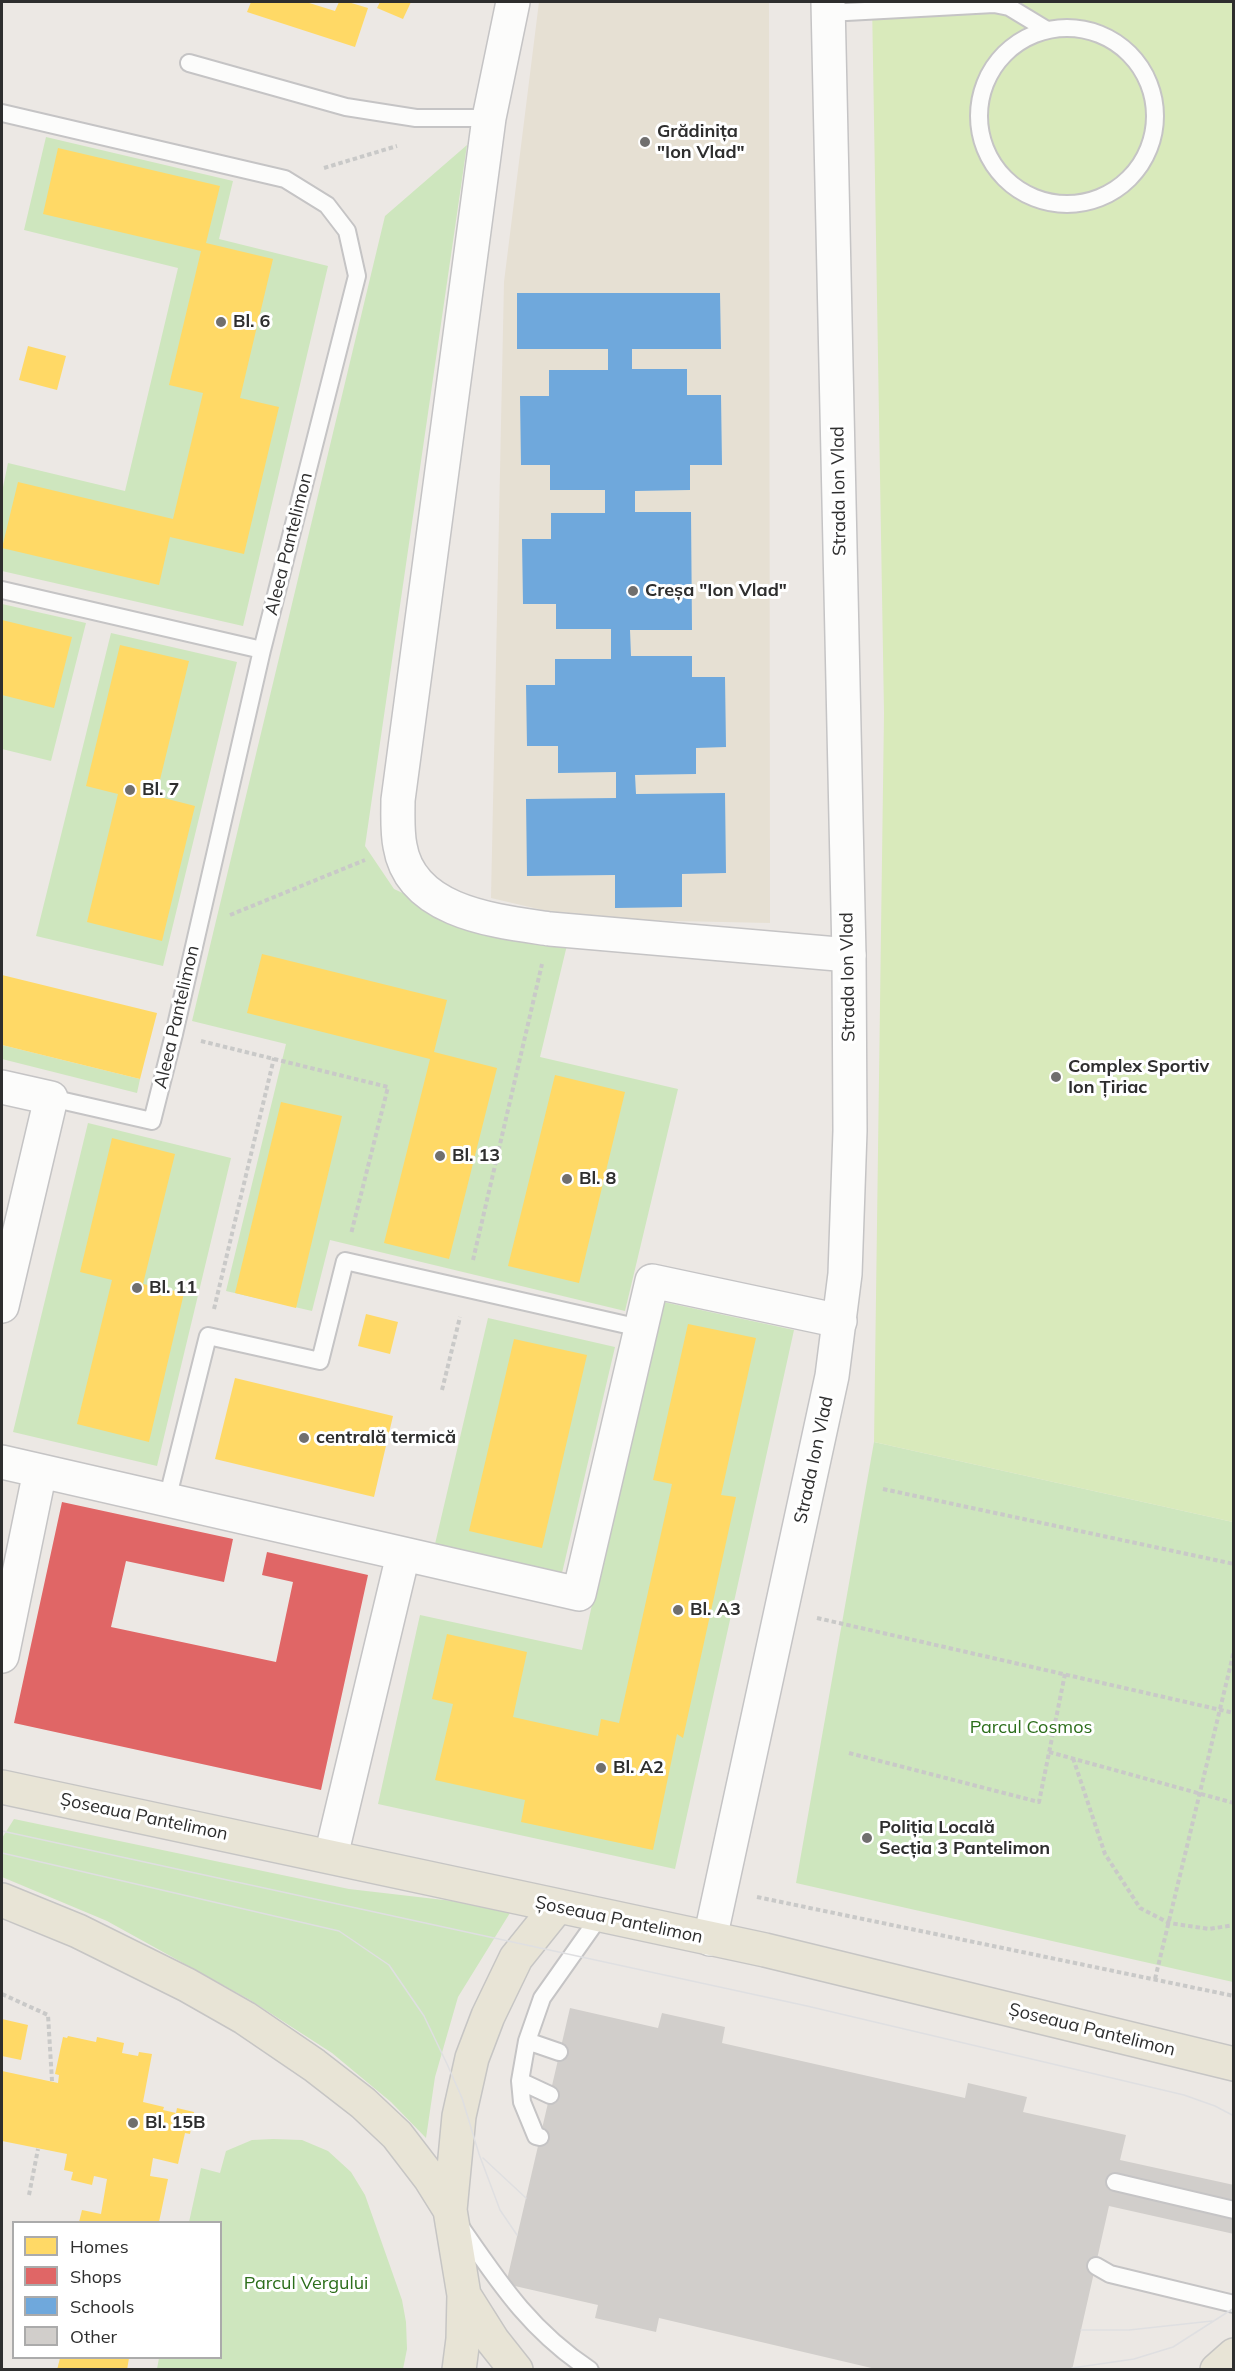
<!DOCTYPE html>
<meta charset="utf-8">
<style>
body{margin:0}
#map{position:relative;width:1235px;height:2371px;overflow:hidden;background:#ece8e4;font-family:Mulish,sans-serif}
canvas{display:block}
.frame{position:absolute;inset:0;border:3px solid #2e2e2e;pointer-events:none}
.legend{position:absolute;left:12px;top:2221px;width:210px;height:138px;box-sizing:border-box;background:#fff;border:2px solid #ababab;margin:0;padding:8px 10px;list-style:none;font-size:18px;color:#2e2e2e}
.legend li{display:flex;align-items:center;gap:12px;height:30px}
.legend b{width:30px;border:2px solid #ababab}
</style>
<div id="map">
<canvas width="1235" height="2371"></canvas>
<div class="frame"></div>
<ul class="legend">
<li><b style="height:16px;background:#ffd966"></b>Homes</li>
<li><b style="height:16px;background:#e06666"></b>Shops</li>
<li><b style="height:16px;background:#6fa8dc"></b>Schools</li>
<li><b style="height:16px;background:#d1cecb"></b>Other</li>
</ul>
</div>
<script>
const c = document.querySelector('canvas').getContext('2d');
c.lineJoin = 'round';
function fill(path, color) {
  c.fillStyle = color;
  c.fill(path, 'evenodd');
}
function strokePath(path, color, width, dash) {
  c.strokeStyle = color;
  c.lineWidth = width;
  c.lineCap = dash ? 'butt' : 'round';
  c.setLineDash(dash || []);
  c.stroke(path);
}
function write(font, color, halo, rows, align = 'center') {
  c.font = font + ' Mulish,sans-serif';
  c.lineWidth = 6;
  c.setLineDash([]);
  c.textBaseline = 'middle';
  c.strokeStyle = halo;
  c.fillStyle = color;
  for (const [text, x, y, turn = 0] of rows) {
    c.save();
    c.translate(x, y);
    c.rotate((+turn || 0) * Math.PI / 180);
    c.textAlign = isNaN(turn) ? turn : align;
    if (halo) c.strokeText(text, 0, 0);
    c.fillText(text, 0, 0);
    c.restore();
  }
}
fill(new Path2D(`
 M539,2h230l1,921 -189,-4 -90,-21 13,-616z`), '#e6e0d3');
fill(new Path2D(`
 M46,137l187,44 -14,58 109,27 -85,360 -241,-55v-79l6,-29 117,28 53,-223 -154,-38z
 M467,145l-102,701 29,43 62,29 112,23 -28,116 138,32 -53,222 -295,-71 -18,71 -86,-20 60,-247 -94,-23 193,-805z
 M2,604l84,19 -35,138 -49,-12z
 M111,633l126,29 -74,304 -127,-30z
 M2,1045l138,34 -3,14 -135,-34z
 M88,1123l143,35 -74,308 -144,-34z
 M659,1301l135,29 -119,539 -297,-65 42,-189 162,35z
 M488,1318l127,29 -53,226 -127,-29z
 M874,1442l359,80v460l-437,-99z
 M14,1819l335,70 164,19 -55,89 -23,80 -9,61 -35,-36 -59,-49 -82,-53 -143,-79 -105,-44v-39z
 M273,2139l29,1 26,11 23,21 14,23 37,105 4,22 1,27 -4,20h-246l2,-11h61v-136h-31l12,-54 19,5 6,-22 26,-11z`), '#cee6be');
fill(new Path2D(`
 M872,2h361v1520l-359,-80 10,-729z`), '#d9eabb');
fill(new Path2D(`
 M251,2h55l29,9 4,-9h9l20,6 -13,39 -108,-35z
 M380,2h31l-8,17 -26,-11z
 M58,148l162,38 -14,57 67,16 -33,139 39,9 -35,147 -74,-17 -11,48 -157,-37 16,-66 155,37 30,-126 -34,-8 32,-134 -158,-37z
 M28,346l38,10 -9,34 -38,-10z
 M2,620l70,17 -18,71 -52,-13z
 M120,645l69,16 -33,135 39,10 -33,135 -75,-19 31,-128 -32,-8z
 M262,954l185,46 -13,52 63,16 -48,191 -65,-16 46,-184 -183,-46z
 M2,975l155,38 -17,66 -138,-34z
 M555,1075l70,17 -46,191 -71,-17z
 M281,1102l61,14 -46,192 -61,-15z
 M112,1138l63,16 -32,130 41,9 -35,149 -72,-18 35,-144 -32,-8z
 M366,1314l32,8 -8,32 -32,-8z
 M688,1324l68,14 -35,157 15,2 -53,241 -6,-4 -24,116 -132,-28 4,-22 -90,-20 18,-76 -21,-5 15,-65 80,18 -14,65 85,19 3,-17 18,4 53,-239 -19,-4z
 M514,1339l73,16 -45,193 -73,-17z
 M235,1378l158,38 -19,81 -159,-38z
 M2,2019l26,6 -7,35 -19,-4z
 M68,2036l28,6 1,-5 27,6 -2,10 16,3 1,-4 13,2 -9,48 21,5 -1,3 13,3 1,-5 17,4 -4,22 -5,-1 -7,31 -25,-6 -3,18 18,3 -9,43h-80l3,-12 19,4 6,-35 -13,-3 -2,9 -21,-5 2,-8 -9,-2 3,-16 -65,-13v-70l56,12 1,-8 -4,-1 8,-37 4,1z
 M60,2358h69l-2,12h-70z`), '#ffd966');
fill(new Path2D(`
 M62,1502l171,37 -9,43 -98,-21 -15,66 165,35 17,-80 -31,-7 5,-23 101,23 -47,215 -307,-67z`), '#e06666');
fill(new Path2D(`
 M517,293h203l1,56h-89v20h55v26h34l1,70h-32v25l-55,1v21h56l1,118h-62l1,26h61v21h33l1,70 -30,1v26l-61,1 1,19 89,-1 1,80 -44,1v33l-67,1v-33l-88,1 -1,-77 90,-1v-26l-58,1v-27h-31l-1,-61h29v-26h56v-30h-55v-25h-33l-1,-65h29v-26h54v-23h-55v-25h-29l-1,-69h29v-26h59v-21h-91z`), '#6fa8dc');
fill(new Path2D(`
 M570,2008l88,20 4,-15 63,14 -3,16 243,55 3,-15 59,14 -4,15 103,23 -6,25 114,25v49l-125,-28 -37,164h-192l-221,-52 -3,14 -61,-14 3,-13 -92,-21z`), '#d1cecb');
const lane = new Path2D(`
 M828,13l166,-9 15,3 38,23
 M979 116a88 88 0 1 1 176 0a88 88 0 1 1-176 0Z
 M189,63l157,44 70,11h73
 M2,113l283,66 42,26 20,26 10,45 -95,374 -88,384 -22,87 -101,-23
 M2,590l260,60
 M167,1500l41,-164 112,25 25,-100 295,67
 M527,2041l32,11
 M520,2081l30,14
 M540,2137l-4,-1 -14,-34 -2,-21 7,-40 15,-43 58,-82
 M1115,2182l119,28
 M460,2226c40,58 70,104 130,144
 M1096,2266l14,8 124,30`);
const street = new Path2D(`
 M513,2l-24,116 -91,682c0,15 -1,31 2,46 11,67 96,75 150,83l299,26
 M2,1087l49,11 -49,208
 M2,1462l577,132 73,-313 188,40
 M2,1656l38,-185
 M331,1856l72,-301`);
const secondary = new Path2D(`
 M710,1939l122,-563 13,-102 5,-143 -1,-176 -21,-953`);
const primary = new Path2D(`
 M2,1787l763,163 469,114
 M2,1900l76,31 109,54 58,33 69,47 49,38 34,32 33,43 20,32 14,85 29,46 23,29
 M450,2210l9,-94 13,-58 16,-42 28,-58 41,-51
 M459,2370l4,-31 1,-44
 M1217,2370l17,-15`);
strokePath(lane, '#c5c4c5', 20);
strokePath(street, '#c5c4c5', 36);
strokePath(secondary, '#c5c4c5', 36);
strokePath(primary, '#c6c5c4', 36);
strokePath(new Path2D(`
 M324,168l73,-22
 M230,915l135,-55
 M201,1041l187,46 -37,147
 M473,1260l69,-296
 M214,1309l60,-251
 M442,1390l18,-73
 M883,1489l351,75
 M817,1618l417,95
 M1049,1752l185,51
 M849,1753l190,49 26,-128
 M1073,1758l32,96 35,54 29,15 40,6 25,-4
 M757,1897l477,99
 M1155,1979l79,-328
 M2,1994l46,21 4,66
 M29,2195l9,-46`), '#c9c9c8', 4, [4.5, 3]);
strokePath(lane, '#fcfcfb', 16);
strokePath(street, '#fcfcfb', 33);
strokePath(secondary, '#fcfcfb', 33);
strokePath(primary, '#e8e4d6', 33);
strokePath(new Path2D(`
 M2,1831l805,175 377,89 31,11 19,10
 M2,1853l337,78 50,34 35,51 23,48 15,34 17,56 21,56 17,25
 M483,2158l43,40
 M1081,2330h48l83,-9
 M1072,2368l62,-9 39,-12 61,-39`), '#dfdfe1', 1.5);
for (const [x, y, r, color] of [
 [645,142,6,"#706f6e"],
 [221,322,6,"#706f6e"],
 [633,591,6,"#706f6e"],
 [130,790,6,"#706f6e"],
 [1056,1077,6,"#706f6e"],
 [440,1156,6,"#706f6e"],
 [567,1179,6,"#706f6e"],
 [137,1288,6,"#706f6e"],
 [304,1438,6,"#706f6e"],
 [678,1610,6,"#706f6e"],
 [601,1768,6,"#706f6e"],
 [867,1838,6,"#706f6e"],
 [133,2123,6,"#706f6e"]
]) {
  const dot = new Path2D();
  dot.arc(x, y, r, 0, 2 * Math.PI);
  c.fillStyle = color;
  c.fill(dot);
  strokePath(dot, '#fff', 2);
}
write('bold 18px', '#2e2e2e', '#fff', [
 ["Grădinița",657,132],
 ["\"Ion Vlad\"",657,153],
 ["Bl. 6",233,322],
 ["Creșa \"Ion Vlad\"",645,591],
 ["Bl. 7",142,790],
 ["Complex Sportiv",1068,1067],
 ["Ion Țiriac",1068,1088],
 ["Bl. 13",452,1156],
 ["Bl. 8",579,1179],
 ["Bl. 11",149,1288],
 ["centrală termică",316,1438],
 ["Bl. A3",690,1610],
 ["Bl. A2",613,1768],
 ["Poliția Locală",879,1828],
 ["Secția 3 Pantelimon",879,1849],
 ["Bl. 15B",145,2123]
], 'left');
write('18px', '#2e2e2e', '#fff', [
 ["Strada Ion Vlad",839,491,-91],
 ["Aleea Pantelimon",289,544,-76],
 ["Strada Ion Vlad",848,977,-91],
 ["Aleea Pantelimon",177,1017,-77],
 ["Strada Ion Vlad",814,1460,-78],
 ["Șoseaua Pantelimon",144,1817,12],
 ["Șoseaua Pantelimon",619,1920,12],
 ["Șoseaua Pantelimon",1092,2030,14]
]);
write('18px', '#2c6e1b', '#fff', [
 ["Parcul Cosmos",1031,1728],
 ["Parcul Vergului",306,2284]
]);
</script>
